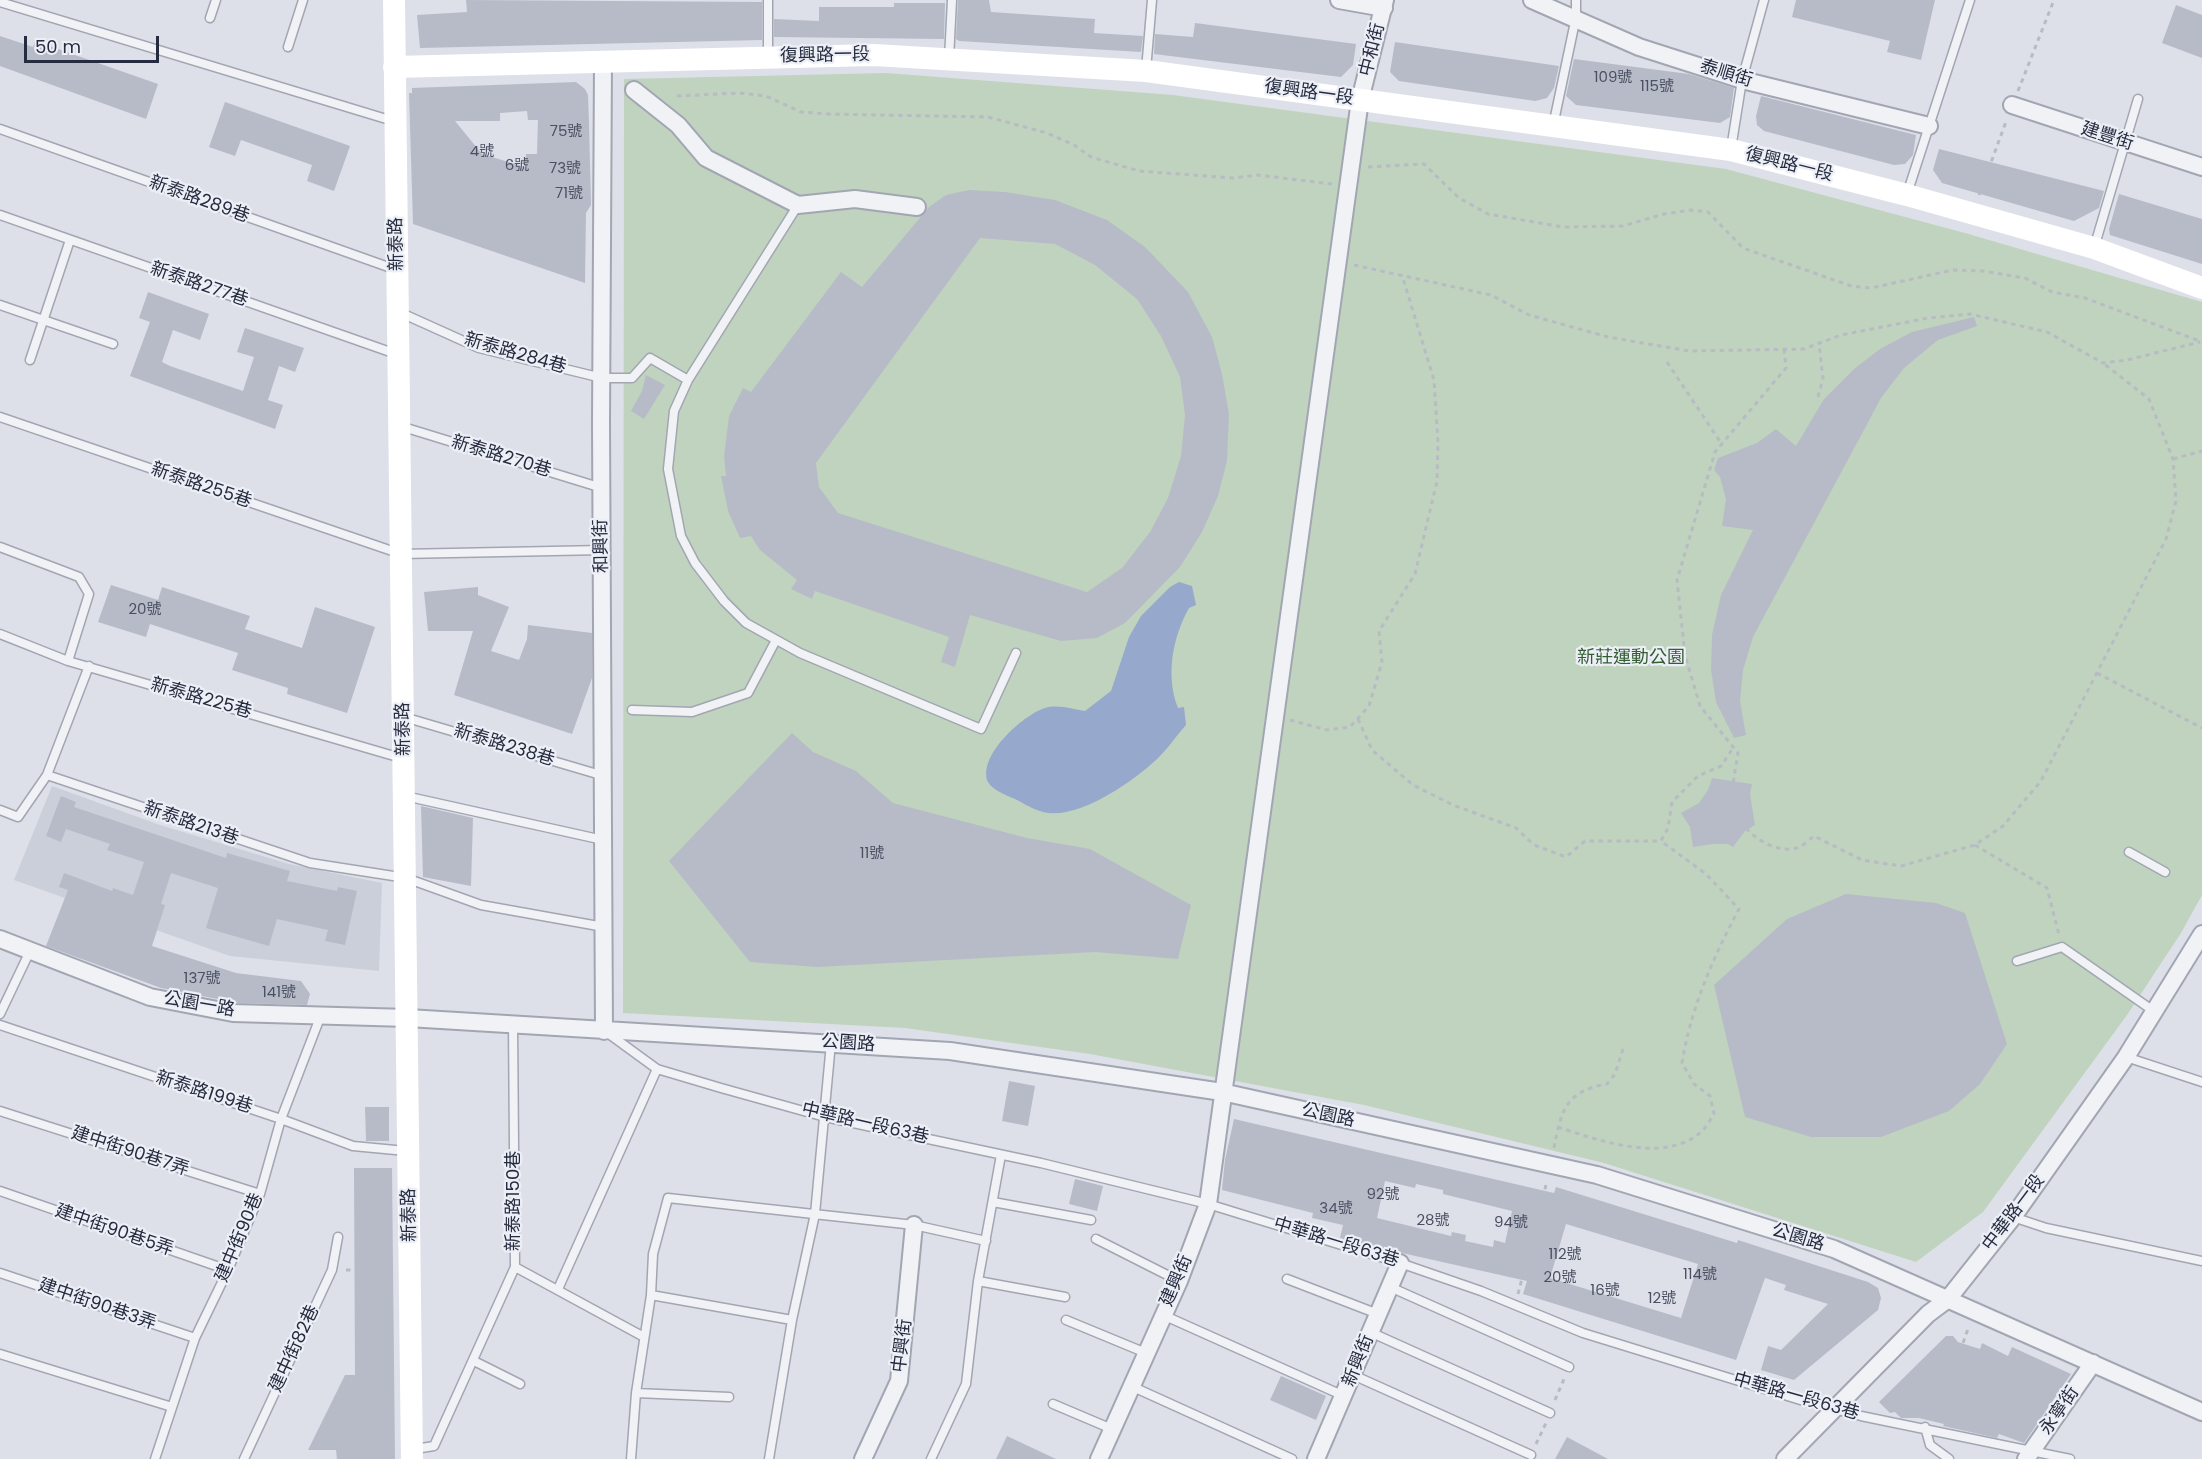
<!DOCTYPE html>
<meta charset="utf-8">
<style>
body{margin:0}
#map{position:relative;width:2202px;height:1459px;overflow:hidden;background:#dde0e8;font-family:Poppins,sans-serif}
canvas{display:block}
.scale{position:absolute;left:24px;top:36px;width:135px;height:27px;box-sizing:border-box;border:3px solid #262c40;border-top:0;padding-left:8px;font-size:18px;line-height:21px;white-space:nowrap;color:#262c40;-webkit-text-stroke:4px #edeff6;paint-order:stroke}
</style>
<div id="map">
<canvas width="2202" height="1459"></canvas>
<div class="scale">50 m</div>
</div>
<script>
const c = document.querySelector('canvas').getContext('2d');
c.lineJoin = 'round';
function fill(path, color) {
  c.fillStyle = color;
  c.fill(path, 'evenodd');
}
function strokePath(path, color, width, dash) {
  c.strokeStyle = color;
  c.lineWidth = width;
  c.lineCap = dash ? 'butt' : 'round';
  c.setLineDash(dash || []);
  c.stroke(path);
}
function write(font, color, halo, rows, align = 'center') {
  c.font = font + ' Poppins,"Noto Sans TC",sans-serif';
  c.lineWidth = 4.5;
  c.setLineDash([]);
  c.textBaseline = 'middle';
  c.strokeStyle = halo;
  c.fillStyle = color;
  for (const [text, x, y, turn = 0] of rows) {
    c.save();
    c.translate(x, y);
    c.rotate((+turn || 0) * Math.PI / 180);
    c.textAlign = isNaN(turn) ? turn : align;
    if (halo) c.strokeText(text, 0, 0);
    c.fillText(text, 0, 0);
    c.restore();
  }
}
fill(new Path2D(`
 M52,786l108,39 129,39 93,19 -3,88 -149,-15 -216,-76z`), '#cbcfda');
fill(new Path2D(`
 M886,73l287,22 553,74 239,64 237,69v593l-21,38 -54,82 -144,197 -67,50 -312,-99 -240,-58 -274,-51 -185,-26 -282,-15 1,-934z`), '#c0d3be');
fill(new Path2D(`
 M1179,582l13,4 4,19 -7,3c-16,28 -24,68 -11,100l6,-1 2,18c-10,11 -19,25 -30,35 -24,22 -79,61 -113,52 -8,-2 -17,-7 -24,-11 -10,-5 -26,-10 -31,-19 -11,-26 35,-67 57,-74 12,-4 28,1 40,3l26,-20 18,-54 12,-21 29,-29z`), '#96a8cb');
fill(new Path2D(`
 M466,0l296,2v38l-342,8 -3,-33 50,-3z
 M958,0h31l2,12 104,7 -1,14 49,3 -2,16 -182,-11 -3,-2z
 M1796,0h139l-14,60 -34,-8 3,-11 -98,-24z
 M894,3h51l-1,36 -170,-2v-18l45,2v-14h75z
 M2176,5l26,10v43l-40,-15z
 M1195,23l161,21 -3,21 -12,12 -187,-23 1,-20 38,3z
 M0,36l33,11 2,-6 123,43 -12,35 -146,-53z
 M1395,42l164,24 -5,22 -7,10 -12,3 -136,-20 -9,-9z
 M1574,59l115,15 45,14 -4,29 -10,6 -144,-18 -10,-9z
 M576,82l9,7 3,6 1,28 2,82 -5,8 -1,70 -172,-59 -4,-131h3v-5zM527,111l1,9h10l-1,34h-11l-1,13 -43,-13 -27,-33h45v-8z
 M1761,96l155,39 -3,20 -8,9 -11,1 -130,-34 -7,-6 -1,-9z
 M225,102l125,44 -16,45 -27,-10 5,-16 -71,-25 -6,16 -26,-9z
 M1939,149l165,42 -5,17 -25,13 -132,-38 -9,-13z
 M969,190l36,2 50,8 52,20 38,27 43,45 24,45 10,37 7,40 -2,47 -9,35 -16,36 -22,35 -55,56 -28,15 -36,3 -91,-26 -15,52 -14,-5 8,-25 -134,-46 -3,8 -21,-10 6,-9 -37,-30 -9,-14 -11,2 -12,-27 -7,-35h5l-2,-20 5,-40 14,-28 8,4 90,-120 21,15 67,-80 17,-12zM980,238l75,6 40,21 42,34 24,37 19,41 5,38 -4,41 -13,42 -18,34 -28,36 -35,24 -249,-79 -19,-26 -3,-24z
 M2119,194l83,25v45l-92,-29 -1,-6z
 M148,292l61,22 -9,26 -27,-10 -11,32 8,4 73,25 11,-34 -17,-5 8,-24 59,20 -9,24 -16,-6 -11,34 15,5 -8,24 -145,-53 20,-54 -11,-4z
 M1974,317l3,9 -39,14 -34,28 -23,30 -128,239 -10,33 -3,31 6,34 -12,3 -18,-36 -5,-32 1,-35 9,-40 32,-65 -31,-4 4,-27 -6,-22 -6,-7 4,-12 39,-15 19,-14 20,17 28,-47 30,-30 26,-20 32,-17z
 M646,375l19,10 -21,34 -13,-8 11,-20z
 M111,585l47,15 4,-13 88,29 -5,13 57,19 13,-41 60,20 -28,86 -60,-19 1,-6 -56,-18 6,-17 -88,-29 -4,13 -48,-15z
 M478,587v8l31,12 -18,44 28,9 8,-21 1,-14 64,8v45l-20,56 -118,-39 19,-64h-45l-4,-39z
 M792,733l21,19 43,19 37,32 134,35 63,11 101,56 -13,54 -83,-7 -278,15 -67,-5 -81,-101z
 M1712,778l40,6 -2,10 5,31 -10,6 -12,16 -5,-3h-15l-20,3 -3,-20 -9,-14 18,-10 9,-13z
 M61,796l15,6 -2,5 152,51 1,-5 63,18 -3,10 50,10 1,-4 19,4 -12,54 -20,-4 3,-11 -51,-11 -8,27 -63,-18 12,-40 -47,-15 -10,31 4,1 -13,41 84,27 65,8 9,13 -3,11 -69,-2 -77,-15 -115,-42 22,-56 -9,-3 5,-14 48,18 1,-3 20,7 11,-33 -37,-12 3,-6 -44,-15 -5,13 -15,-6z
 M421,806l52,12 -2,68 -48,-9z
 M1846,894l90,9 29,10 42,131 -27,40 -31,27 -68,26h-70l-66,-20 -31,-132 73,-66z
 M1009,1081l26,5 -7,40 -26,-5z
 M365,1107h24v34h-23z
 M1234,1119l320,74 2,-6 181,56 1,-3 130,42 10,6 3,10 -3,12 -84,70 -33,-10 7,-24 13,4 47,-46 -44,-14 2,-5 -21,-7 -29,82 -213,-66 4,-13 -174,-39 -13,-4 3,-13 -31,-7 1,-5 -91,-23 3,-30zM1385,1181l30,7 1,-4 27,6v4l69,17 -7,32 -11,-3 -1,7 -28,-6 1,-6 -14,-3 -1,4 -74,-18zM1566,1224l132,40 -17,54 -131,-40z
 M354,1168h38l3,291h-58l-1,-9h-28l37,-75h10z
 M1075,1179l28,7 -6,25 -28,-7z
 M1946,1336h7l5,6 22,7 2,-6 26,13 4,-9 59,27 -47,69 -25,-9 -2,4 -54,-12 1,-2 -25,-6h-18l-6,-6 -5,1 -11,-11z
 M1281,1376l45,20 -10,24 -46,-20z
 M1007,1436l49,23h-60z
 M1567,1437l41,22h-53z`), '#b7bbc8');
const lane = new Path2D(`
 M768,0v57
 M0,2l393,119
 M210,18l6,-18
 M288,47l15,-47
 M949,59l3,-59
 M1146,70l6,-70
 M1553,126l23,-109v-17
 M0,129l394,140
 M1731,149l11,-69 22,-80
 M1907,194l63,-194
 M798,205l-110,175 -14,31 -6,58 13,67 14,27 29,38 22,22 54,30 181,76 35,-76
 M0,215l396,139
 M2094,248l44,-149
 M0,305l113,39
 M399,312l80,36 123,30h30l18,-20 38,22
 M30,360l40,-120
 M0,417l401,137 202,-4
 M400,426l202,62
 M0,547l79,30 10,17 -21,67
 M0,634l68,27 333,97
 M632,710l60,2 56,-19 28,-53
 M404,717l200,59
 M47,775l42,-109
 M405,796l198,44
 M0,810l18,7 29,-42 263,88 96,15 75,27 123,22
 M2129,852l36,20
 M2017,961l45,-14 93,65
 M0,1014l30,-63
 M0,1025l281,94 72,27 53,5
 M609,1034l48,35 64,19 104,29 216,46 167,41 192,59 81,28 102,42 224,69 54,14 209,43
 M2126,1057l76,25
 M0,1111l260,83
 M0,1191l228,79
 M993,1202l98,18
 M2013,1217l33,11 156,33
 M1096,1239l83,42
 M515,1267l129,70
 M0,1273l195,65
 M1287,1279l91,35
 M978,1281l87,16
 M1390,1287l179,80
 M558,1289l99,-220
 M651,1295l141,25
 M1163,1315l181,81
 M1066,1320l80,33
 M1370,1332l180,81
 M0,1354l172,53
 M474,1361l46,23
 M1353,1375l178,80
 M1131,1386l161,73
 M636,1393l93,4
 M1053,1404l59,25
 M1925,1427l5,18 19,14
 M415,1449l19,-3 81,-179 -2,-243
 M155,1459l40,-121 33,-68 32,-76 21,-75 40,-104
 M244,1459l88,-189 6,-33
 M631,1459l5,-66 15,-98 2,-41 15,-56 246,27 72,16
 M769,1459l23,-139 23,-106 16,-171
 M931,1459l35,-75 12,-103 23,-126`);
const street = new Path2D(`
 M1339,0l45,8
 M1532,0l107,47 103,33 187,46
 M603,62l-2,361 3,608
 M634,90l44,35 28,33 92,47 57,-6 62,8
 M2012,105l190,62
 M0,939l150,58 83,16 175,5 542,33 272,41 375,83 237,74 368,163
 M863,1459l36,-78 15,-156
 M1099,1459l80,-178 29,-77 152,-1104 25,-100
 M1316,1459l84,-196
 M1785,1459l143,-145 20,-15 65,-82 113,-160 76,-123
 M2026,1459l67,-96`);
strokePath(lane, '#a2a6b2', 11);
strokePath(street, '#a2a6b2', 20);
strokePath(new Path2D(`
 M2018,91l36,-91
 M677,96l62,-3 27,3 35,16 27,2 160,3 59,16 27,12 17,12 48,14 94,7 24,-3 75,9
 M417,163l169,58
 M1368,167l56,-3 35,34 29,16 75,13 60,-1 41,-12 27,-4 17,2 35,36 108,38 20,2 82,-18 30,1 42,7 27,14 33,6 117,44
 M1979,195l28,-76
 M1354,265l137,30 38,20 79,22 81,14 115,-2 37,-14 87,-17 42,-4 77,18 56,31 24,-3 73,-18
 M1784,349l2,19 -71,84 -38,128 8,75 15,51 38,47c-2,14 -6,31 -6,46 1,27 41,59 67,48 5,-2 11,-8 15,-11l48,24 39,6 74,-21 28,-19 38,-45 125,-242 10,-38 -3,-42 -24,-60 -46,-36
 M1667,362l54,81
 M1818,397l5,-18 -4,-36
 M2173,459l29,-8
 M2097,673l105,55
 M1358,719l14,31 41,35 40,20 63,23 18,17 32,12 19,-16h76l7,-13 4,-26 26,-26 23,-10 12,-18
 M1290,720l37,10 23,-3 19,-21 13,-44 -3,-31 36,-57 22,-93 1,-39 -4,-62 -32,-105
 M1975,845l72,43 12,47
 M1558,1127c39,13 105,37 142,6 6,-5 10,-13 14,-19l-4,-18 -16,-12 -12,-21c9,-56 31,-105 57,-154l-33,-35 -45,-33
 M1554,1148c7,-38 12,-57 53,-64l8,-10 8,-25
 M346,1270h9
 M1518,1294l29,-113
 M1555,1400l9,-21
 M1936,1419l33,-93
 M1536,1444l10,-21`), '#b7bbc3', 3, [4.5, 4.5]);
strokePath(lane, '#f0f2f6', 8);
strokePath(street, '#f0f2f6', 16);
strokePath(new Path2D(`
 M394,0l18,1459
 M394,67l480,-12 272,16 585,79 176,45 187,53 108,40`), '#fff', 22);
write('15px', '#4a5062', null, [
 ["109號",1613,78],
 ["115號",1657,87],
 ["75號",566,132],
 ["4號",482,152],
 ["6號",517,166],
 ["73號",565,169],
 ["71號",569,194],
 ["20號",145,610],
 ["11號",872,854],
 ["137號",202,979],
 ["141號",279,993],
 ["92號",1383,1195],
 ["34號",1336,1209],
 ["28號",1433,1221],
 ["94號",1511,1223],
 ["112號",1565,1255],
 ["114號",1700,1275],
 ["20號",1560,1278],
 ["16號",1605,1291],
 ["12號",1662,1299]
]);
write('18px', '#262c40', '#edeff6', [
 ["中和街",1373,50,-76],
 ["復興路一段",825,56,-1],
 ["泰順街",1726,74,17],
 ["復興路一段",1309,93,8],
 ["建豐街",2107,137,18],
 ["復興路一段",1789,165,14],
 ["新泰路289巷",199,200,20],
 ["新泰路",397,244,-91],
 ["新泰路277巷",199,285,19],
 ["新泰路284巷",515,354,16],
 ["新泰路270巷",501,457,17],
 ["新泰路255巷",201,486,19],
 ["和興街",602,546,-91],
 ["新泰路225巷",201,699,16],
 ["新泰路",404,729,-91],
 ["新泰路238巷",504,746,17],
 ["新泰路213巷",191,824,19],
 ["公園一路",199,1005,10],
 ["公園路",848,1044,4],
 ["新泰路199巷",204,1093,18],
 ["公園路",1328,1116,12],
 ["中華路一段63巷",865,1124,13],
 ["建中街90巷7弄",130,1152,18],
 ["新泰路150巷",514,1201,-90],
 ["中華路一段",2014,1213,-53],
 ["新泰路",410,1215,-91],
 ["建中街90巷5弄",114,1231,19],
 ["建中街90巷",240,1238,-67],
 ["公園路",1798,1238,17],
 ["中華路一段63巷",1336,1243,17],
 ["建興街",1177,1281,-67],
 ["建中街90巷3弄",97,1305,19],
 ["中興街",903,1346,-83],
 ["建中街82巷",295,1349,-65],
 ["新興街",1359,1361,-68],
 ["中華路一段63巷",1796,1397,16],
 ["永寧街",2060,1411,-55]
]);
write('18px', '#345d32', '#edeff6', [
 ["新莊運動公園",1631,658]
]);
</script>
